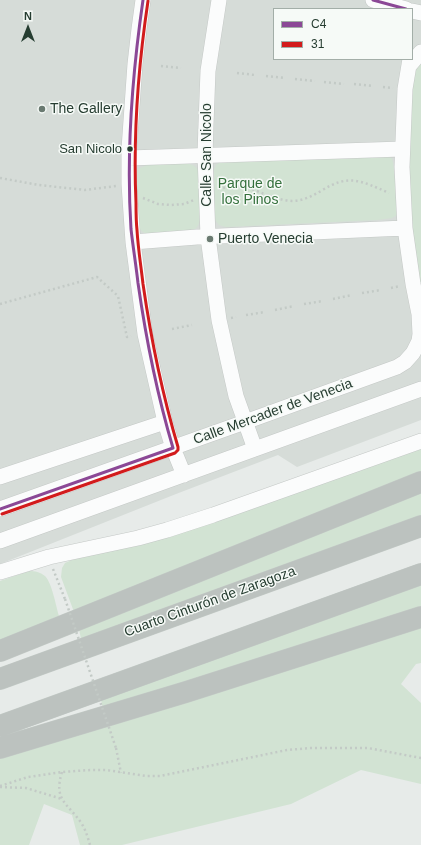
<!DOCTYPE html>
<meta charset="utf-8">
<style>
body{margin:0}
#map{position:relative;width:421px;height:845px;overflow:hidden;background:#e7ebe9;font-family:Helvetica,sans-serif}
canvas{display:block}
.legend{position:absolute;left:273px;top:8px;width:140px;height:52px;box-sizing:border-box;background:#f6faf7;border:1px solid #a3aea8;margin:0;padding:5px 7px;list-style:none;font-size:12px;color:#263d31}
.legend li{display:flex;align-items:center;gap:8px;height:20px}
.legend b{width:20px;border:1px solid #a3aea8}
.north{position:absolute;left:8px;top:8px;width:40px;height:40px;-webkit-text-stroke:3px #f6faf7;paint-order:stroke;rotate:0deg;font-size:11px;font-weight:700;line-height:16px;text-align:center;color:#263d31}
.north::after{content:'';display:block;margin:auto;width:14px;height:18px;background:#263d31;clip-path:polygon(50% 0,100% 100%,50% 72%,0 100%)}
</style>
<div id="map">
<canvas width="421" height="845"></canvas>
<ul class="legend">
<li><b style="height:5px;background:#8b4896"></b>C4</li>
<li><b style="height:5px;background:#d21b1c"></b>31</li>
</ul>
<div class="north">N</div>
</div>
<script>
const c = document.querySelector('canvas').getContext('2d');
c.lineJoin = 'round';
function fill(path, color) {
  c.fillStyle = color;
  c.fill(path, 'evenodd');
}
function strokePath(path, color, width, dash) {
  c.strokeStyle = color;
  c.lineWidth = width;
  c.lineCap = dash ? 'butt' : 'round';
  c.setLineDash(dash || []);
  c.stroke(path);
}
function write(font, color, halo, rows, align = 'center') {
  c.font = font + ' Helvetica,sans-serif';
  c.lineWidth = 3;
  c.setLineDash([]);
  c.textBaseline = 'middle';
  c.strokeStyle = halo;
  c.fillStyle = color;
  for (const [text, x, y, turn = 0] of rows) {
    c.save();
    c.translate(x, y);
    c.rotate((+turn || 0) * Math.PI / 180);
    c.textAlign = isNaN(turn) ? turn : align;
    if (halo) c.strokeText(text, 0, 0);
    c.fillText(text, 0, 0);
    c.restore();
  }
}
fill(new Path2D(`
 M0,0h421v420l-124,47 -19,-12 -102,39 -176,70zM274,9h138v50h-138z`), '#d6dcd8');
fill(new Path2D(`
 M421,60v230l-11,-67 -2,-68 5,-73 3,-12z
 M391,156l2,6 5,48 -1,5 -5,3 -15,2 -151,7 -7,-2 -4,-5 -1,-50 2,-5 4,-3z
 M185,163c6,1 10,2 14,8l2,48c-2,4 -3,8 -7,11 -6,3 -38,5 -45,4 -5,0 -8,-4 -11,-6l-2,-52 2,-7 9,-4z
 M421,441v85l-338,122 -6,-28 -16,-43 1,-9 3,-5 13,-6z
 M29,571c6,0 11,1 16,5 7,7 11,30 14,40l-59,25v-60z
 M421,574v89l-5,1 -15,20 20,19v81l-60,-14 -70,34 -169,41h-42l-8,-30 -28,-11 -15,41h-29v-97l104,-35 -5,-22z`), '#d2e3d3');
const minor = new Path2D(`
 M143,0l-4,29 -4,35 -6,85v35l4,58 12,92 20,88 8,26 11,27
 M219,0l-11,71 -2,53 -1,31 3,82 11,83 17,76 19,53
 M373,0l33,9
 M412,11l9,2
 M409,66l12,-14
 M129,158l273,-9
 M133,242l64,-5 208,-9
 M0,477l165,-55
 M0,509l245,-87 152,-55 8,-5 8,-9 6,-12 1,-7 -1,-20 -6,-30 -8,-56 -3,-61 3,-78 5,-30
 M0,541l421,-152
 M0,572l49,-15 89,-19 29,-8 46,-15 208,-74`);
const highway = new Path2D(`
 M0,651l421,-169
 M0,679l421,-153
 M0,726l421,-152
 M0,748l186,-56 235,-75`);
strokePath(minor, '#c4c8c6', 16);
strokePath(highway, '#c3cac6', 22);
strokePath(new Path2D(`
 M161,66l20,2
 M237,73l18,2
 M266,76l19,2
 M295,79l20,2
 M324,82l20,2
 M354,84l19,2
 M383,87l10,1
 M0,178l39,7 46,5 31,-4
 M218,189c10,-2 18,-4 28,-2 3,0 7,3 11,4 11,5 23,9 35,10 11,0 20,-5 29,-10 28,-18 40,-10 68,2
 M143,198l15,6 13,1 13,-1 10,-4
 M391,288l9,-2
 M362,293l19,-3
 M333,299l19,-4
 M0,304l97,-27 21,19 9,41 4,-1
 M304,304l19,-3
 M275,310l19,-4
 M246,315l19,-3
 M231,318l5,-1
 M172,329l20,-4
 M53,569l12,30
 M116,748l5,25
 M62,772c-9,29 6,31 20,52 4,7 6,14 8,21
 M0,786l28,-9 34,-5 28,-2h16l40,6h14l127,-26 24,-2h57l53,10
 M0,787l26,1 36,11`), '#c3cac6', 2.5, [2, 3]);
strokePath(minor, '#fbfcfc', 15);
strokePath(highway, '#bcc2bf', 21);
strokePath(new Path2D(`
 M65,599l51,149`), '#c3cac6', 2.5, [2, 3]);
strokePath(new Path2D(`
 M373,0l33,9
 M0,509l173,-61c-16,-54 -27,-109 -35,-165 -2,-18 -5,-36 -7,-54 -5,-77 1,-153 12,-229`), '#8b4896', 3);
strokePath(new Path2D(`
 M2,514l173,-61 3,-3v-3c-16,-54 -27,-108 -35,-163 -2,-18 -5,-36 -6,-54 -1,-9 -1,-18 -1,-27 -3,-68 2,-135 12,-202`), '#d21b1c', 3);
for (const [x, y, r, color] of [
 [42,109,4,"#6a7a71"],
 [130,149,3.5,"#263d31"],
 [210,239,4,"#6a7a71"]
]) {
  const dot = new Path2D();
  dot.arc(x, y, r, 0, 2 * Math.PI);
  c.fillStyle = color;
  c.fill(dot);
  strokePath(dot, '#f6faf7', 1.5);
}
write('13px', '#263d31', '#f6faf7', [
 ["San Nicolo",122,149]
], 'right');
write('14px', '#263d31', '#f6faf7', [
 ["The Gallery",50,109],
 ["Puerto Venecia",218,239]
], 'left');
write('14px', '#263d31', '#f6faf7', [
 ["Calle San Nicolo",207,155,-90],
 ["Calle Mercader de Venecia",273,412,-20],
 ["Cuarto Cinturón de Zaragoza",210,602,-20]
]);
write('14px', '#34703c', '#f6faf7', [
 ["Parque de",250,184],
 ["los Pinos",250,200]
]);
</script>
